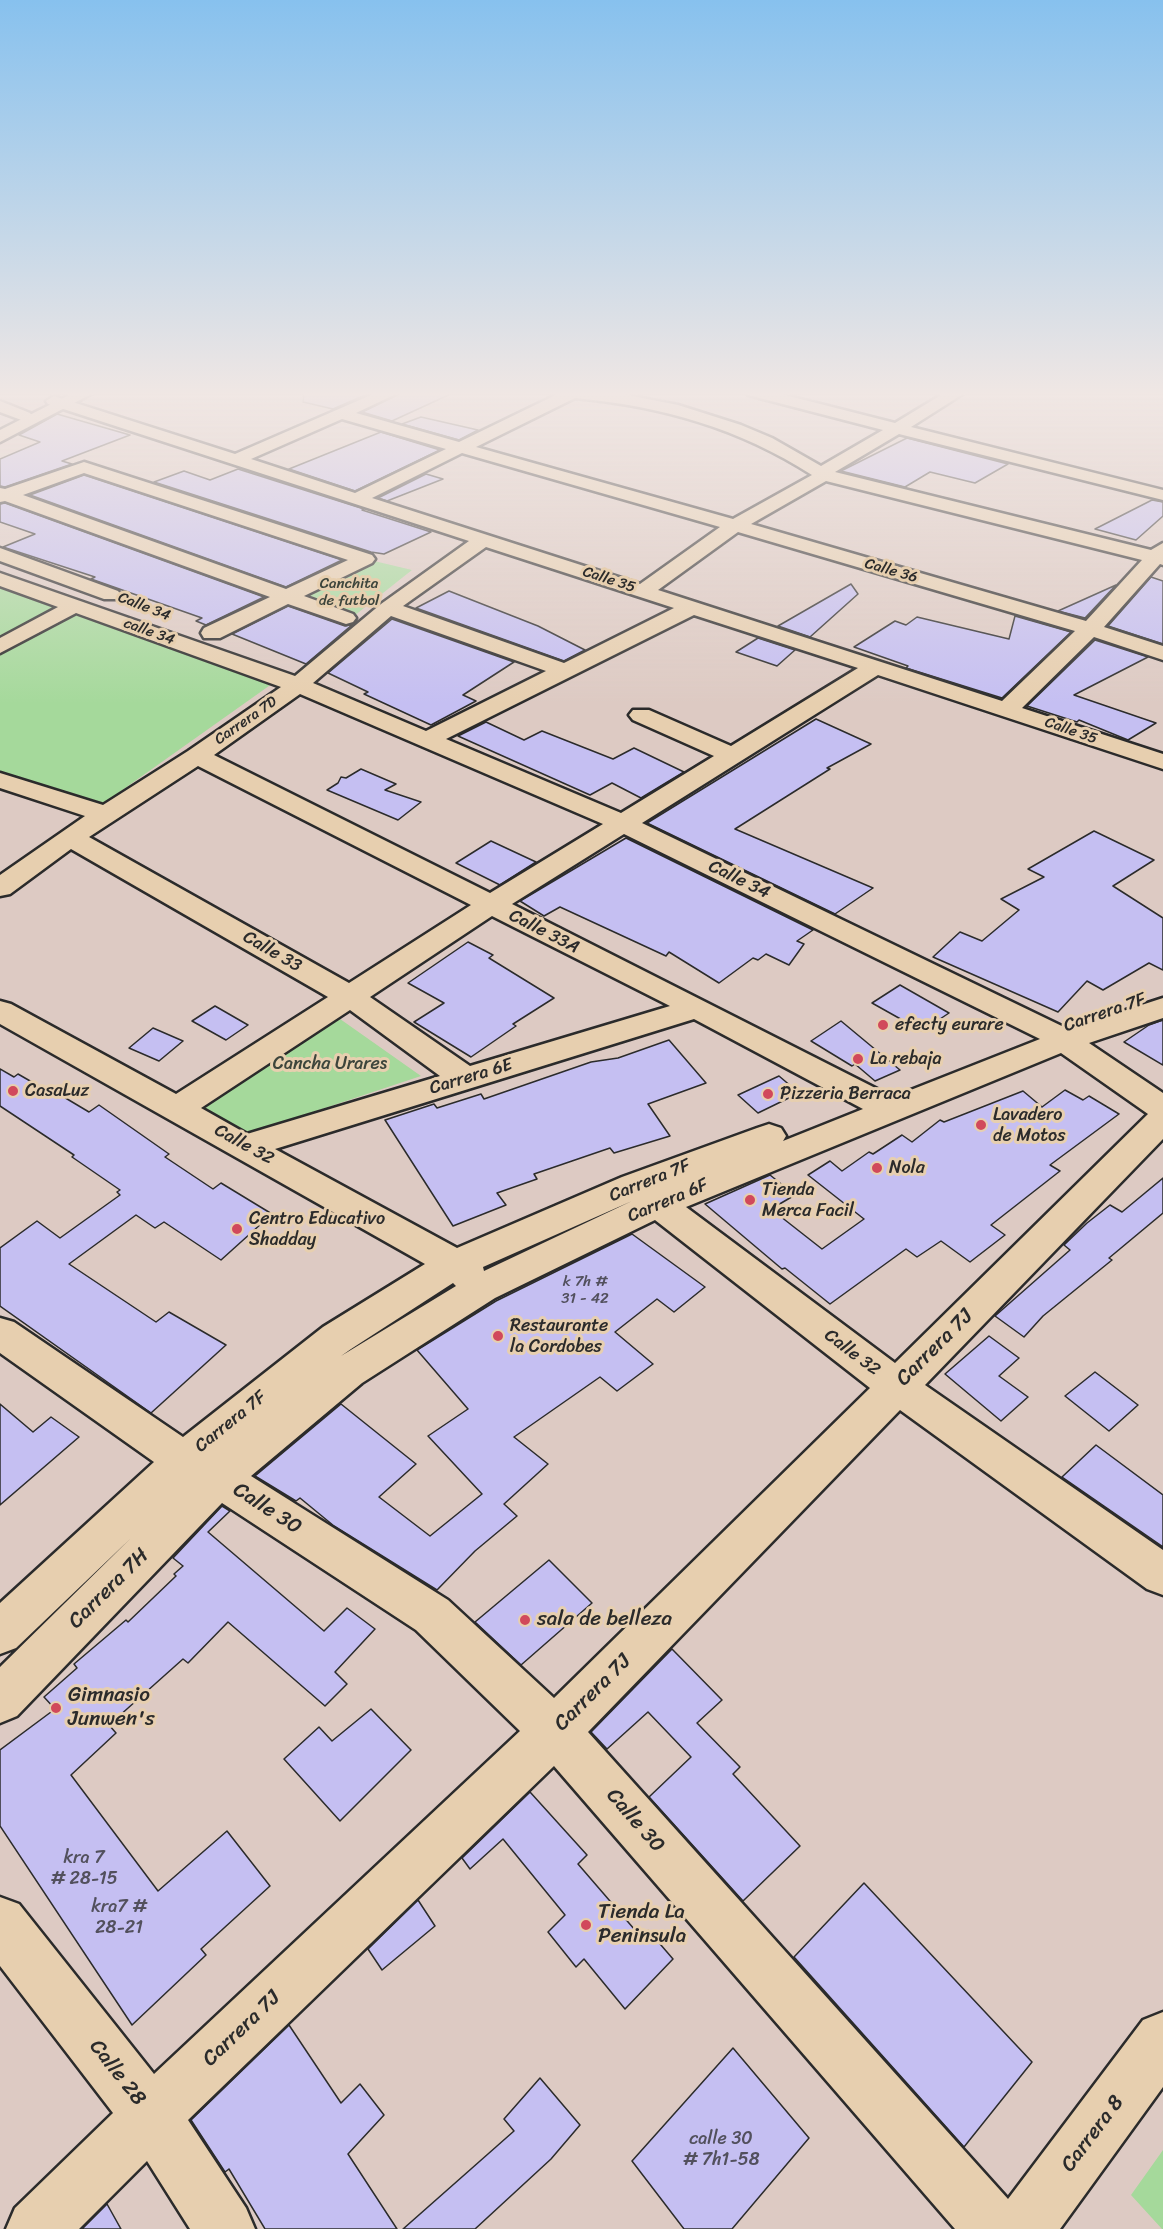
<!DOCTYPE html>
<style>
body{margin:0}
canvas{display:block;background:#ddcac3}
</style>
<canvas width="1163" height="2229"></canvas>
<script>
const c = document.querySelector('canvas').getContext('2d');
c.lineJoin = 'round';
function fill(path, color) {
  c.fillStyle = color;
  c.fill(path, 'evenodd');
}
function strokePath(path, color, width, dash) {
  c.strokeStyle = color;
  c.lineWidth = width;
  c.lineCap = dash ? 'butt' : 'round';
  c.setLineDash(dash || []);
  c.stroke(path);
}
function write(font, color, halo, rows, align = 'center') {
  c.font = font + ' Sriracha,sans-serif';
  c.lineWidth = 6;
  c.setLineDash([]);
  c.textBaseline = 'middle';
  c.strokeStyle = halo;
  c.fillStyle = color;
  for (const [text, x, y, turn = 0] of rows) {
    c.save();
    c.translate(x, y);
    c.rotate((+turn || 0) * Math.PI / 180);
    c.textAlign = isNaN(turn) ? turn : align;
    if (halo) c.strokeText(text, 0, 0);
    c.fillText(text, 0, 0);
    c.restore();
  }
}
fill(new Path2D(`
 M370,560l42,10 -58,46 -58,-20z
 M0,572l283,104 -179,127 -104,-32z
 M333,1014l88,62 -180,60 -50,-33z
 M1163,2150v79h-1l-31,-34z`), '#a5d99b');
const building = new Path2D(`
 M304,392h68l-39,17 -30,-7z
 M402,392h53l-63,29 -30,-9z
 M57,414l73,21 -68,26 10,3 -67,23 -5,-1v-27l40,-17 -21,-7z
 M421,417l57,13 -19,10 -57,-16z
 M381,432l59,18 -85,41 -66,-22z
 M907,438l101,26 -33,19 -45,-11 -25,15 -64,-16z
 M238,469l126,40 -2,1 69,22 -47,22 -13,-2 -217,-70 30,-11 26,9z
 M426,474l17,5 -56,22 -9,-3z
 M84,475l258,85 -56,27 -256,-92z
 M1152,500l11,2v14l-27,24 -41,-11z
 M5,503l259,94 -58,28 -10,-4 6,-3 -111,-39 4,-2 -92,-30 32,-13 -35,-12v-18z
 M1151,577l12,4v63l-55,-18z
 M851,584l7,10 -48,43 -32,-11z
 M1116,585l-31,33 -27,-7z
 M449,591l89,35 47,24 -21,11 -148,-53z
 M288,606l57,20 8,-2 -47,40 -74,-30z
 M1015,616l56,16 -69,66 -96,-30 2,-2 -54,-19 41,-26 11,4 11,-8 92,22z
 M392,619l122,43 -51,33 13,6 -45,24 -67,-31 4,-2 -40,-19z
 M758,638l37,12 -18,16 -41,-14z
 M1095,640l53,17 -74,38 82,28 -28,17 -49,-20 -2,2 -50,-16z
 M816,719l55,25 -44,24 3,1 -95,60 138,59 -38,26 -188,-91z
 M486,722l38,18 18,-9 71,28 21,-11 50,24 -43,26 -29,-15 -22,12 -132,-59z
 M361,769l35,15 -11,6 36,12 -23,18 -71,-30 11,-7 3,-6 5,1z
 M1094,831l60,29 -41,26 50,32v52l-14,-7 -46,27 -16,-9 -29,31 -125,-55 27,-25 22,9 37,-31 -18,-11 43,-22 -16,-8z
 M626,838l187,92 -16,11 7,3 -15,21 -23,-11 -8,6 -5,-2 -34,25 -50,-31 -3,4 -106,-49 -16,9 -24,-15z
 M491,841l45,21 -36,23 -44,-22z
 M468,942l25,13 -4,3 65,40 -41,26 3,2 -45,31 -57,-35 30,-19 -36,-20z
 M900,985l49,28 -27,18 -50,-28z
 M215,1006l33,19 -22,15 -34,-19z
 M1163,1020v45l-39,-23 25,-17z
 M841,1021l59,49 -25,11 -20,-17 -3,2 -41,-25z
 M153,1028l30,13 -24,20 -30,-13z
 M669,1040l37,43 -58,21 22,32 -56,17 -4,-5 -76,26 3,5 -40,14 9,12 -53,21 -68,-106 49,-16 3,4 44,-14 3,5 107,-37 27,-4z
 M0,1069l14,8 4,-3 26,15 3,-2 42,25 10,-7 70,49 -4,3 48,32 8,-6 51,31 -51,46 -57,-38 -9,6 -19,-13 -67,49 87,58 13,-10 57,33 -75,68 -151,-107v-58l37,-27 23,17 60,-43 -3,-3 3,-2 -48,-33 2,-2 -74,-49z
 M779,1076l20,17 -41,20 -20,-18z
 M1065,1090l18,10 6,-4 30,18 -69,51 10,6 -69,54 14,10 -35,27 -29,-21 -24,16 -11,-8 -76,55 -45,-36 -3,1 -77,-65 65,-29 25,20 -24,14 51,40 42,-30 -56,-44 22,-14 12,10 27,-19 4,2 29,-19 10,7 28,-22 4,2 79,-31 19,16z
 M1163,1178v35l-54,45 3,2 -69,56 -19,21 -29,-21 75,-66 -6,-5 23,-22 23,-18 12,7z
 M632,1234l73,53 -31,25 -17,-13 -42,33 38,32 -36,27 -17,-14 -86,60 34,27 -44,40 13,12 -42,35 -38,39 -103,-64 -34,-28 -4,3 -41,-25 86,-72 75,60 -37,33 51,39 52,-42 -54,-58 40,-27 -51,-59 79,-49z
 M989,1336l30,22 -20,18 29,21 -27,24 -56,-47z
 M1095,1372l43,33 -29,26 -44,-35z
 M0,1404l33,28 18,-15 28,20 -79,68z
 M1096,1445l67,50v52l-101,-70z
 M222,1506l8,5 -22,21 116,99 23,-23 28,21 -40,43 12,12 -22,22 -97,-84 -40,41 -5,-4 -74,66 7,8 -45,42 87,116 69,-60 43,55 -69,63 5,6 -74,70 -132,-199v-76l55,-41 -11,-12 33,-29 -3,-4 52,-44 2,2 48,-46 -2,-2 9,-8 -10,-8z
 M549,1560l43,43 -71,62 -46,-43z
 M672,1649l50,51 -25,23 43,44 -7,7 67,72 -57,55 -94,-104 42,-40 -43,-45 -41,37 -16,-17z
 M371,1709l40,41 -71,71 -56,-62 35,-32 13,14z
 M530,1792l57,63 -9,9 63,73 7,-7 25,29 -48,50 -41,-50 -8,8 -28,-35 17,-17 -62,-76 -33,30 -8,-11z
 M864,1883l168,179 -68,85 -170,-190z
 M418,1900l17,26 -53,44 -14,-21z
 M289,2025l52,78 19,-19 24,31 -36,39 49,75h-132l-36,-60 -4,3 -34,-52z
 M733,2048l76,90 -77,91h-48l-52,-68z
 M540,2078l40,47 -29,34 -76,70h-72l111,-98 -10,-12z
 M107,2204l14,25h-39z`);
fill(building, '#c5bff2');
strokePath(building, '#2b2b2b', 1.5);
const minor = new Path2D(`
 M378,392h22l-44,21 103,29 103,-50h50l66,13 63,20 31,13 49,28 62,-36 -135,-35 -3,-3h28l122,31 51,-31h20l-55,35 252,63v10l-264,-66 -64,38 316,78 12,-7v22l-3,-1 -56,63 59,19v14l-69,-23 -72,71 141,46v15l-285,-94 -236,148 426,206 95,-31v20l-74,25 74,50v46l-238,246 238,165v45l-16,-6 -247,-179 -312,322 420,467 135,-179 20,-8v75l-103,142h-105l-401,-463 -366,354 58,88 9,21h-65l-43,-68 -68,68h-73l9,-21 98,-95 -113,-147v-69l19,7 135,170 366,-343 -104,-101 -194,-127 -205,213 -17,7v-56l131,-129 -115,110 -16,6v-51l154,-141 -154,-109v-35l14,4 169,115 140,-110 102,-63 -425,-240v-23l11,3 165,90 152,-97 -257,-148 -61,45 -10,2v-21l85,-59 -85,-28v-15l103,32 85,-54 93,-64 -205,-74 -76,40v-15l58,-31 -58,-21v-13l295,103 86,-72 88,-63 -421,-137 -2,-3 8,-5 6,2 175,56zM575,398c86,8 164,30 237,77l-79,44 -257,-72zM342,419l104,30 -91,44 -104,-34zM462,453l258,74 -80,57 -268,-86zM826,481l316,79 -56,61 -335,-97zM738,532l337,99 -73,70 -344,-111zM486,547l188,61 -110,55 -161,-57zM694,615l164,53 -127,78 -82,-36h-16l-4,5 4,5 81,36 -93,57 -175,-74zM391,616l155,55 -120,60 -113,-48zM300,694l303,130 -113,69 -276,-138zM198,766l273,139 -122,78 -260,-146zM624,834l416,205 -147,58 -381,-193zM492,916l178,90 -200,60 -100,-69zM350,1010l90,66 -193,58 -46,-26zM694,1019l169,90 -80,32 3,-5 -5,-8 -12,-4 -12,4 -135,49 -165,71 -182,-99zM1061,1053l87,61 -253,249 -209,-156zM632,1201l-148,70 -1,-4zM655,1220l215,168 -316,310 -106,-98 -197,-124 111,-93 133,-85zM453,1283l3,3 -115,70 10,-7z
 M0,401l30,12 2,3 -8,5 -24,-9z
 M84,462l288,93 3,4 -3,4 -68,33 49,18 3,4 -3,4 -7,2 -58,-20 -68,34h-16l-3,-5 3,-5 66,-31 -265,-96 -5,1v-14l5,1zM84,473l264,87 -62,29 -263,-94z
 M0,548l118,43 3,4 -3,4h-14l-104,-38z`);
const major = new Path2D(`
 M75,392h20l-95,50v-12z`);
strokePath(minor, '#2b2b2b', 5);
strokePath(major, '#2b2b2b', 5);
fill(minor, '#e7cfaf');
fill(major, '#e7cfaf');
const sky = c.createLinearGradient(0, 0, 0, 704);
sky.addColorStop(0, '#87c1ee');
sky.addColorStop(0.56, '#f0e7e4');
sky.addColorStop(1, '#f0e7e400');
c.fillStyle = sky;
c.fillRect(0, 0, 1163, 704);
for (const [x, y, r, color] of [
 [883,1025,6,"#d1495b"],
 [858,1059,6,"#d1495b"],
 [13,1091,6,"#d1495b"],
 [768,1094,6,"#d1495b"],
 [981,1125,6,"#d1495b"],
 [877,1168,6,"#d1495b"],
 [750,1200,6,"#d1495b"],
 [237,1229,6,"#d1495b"],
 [498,1336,6,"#d1495b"],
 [525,1620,6,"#d1495b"],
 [56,1708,6,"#d1495b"],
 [586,1925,6,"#d1495b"]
]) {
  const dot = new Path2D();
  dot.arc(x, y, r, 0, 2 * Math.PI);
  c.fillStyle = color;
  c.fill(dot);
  strokePath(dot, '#e7cfaf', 2);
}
write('15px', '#2b2b2b', '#e7cfaf', [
 ["Calle 36",891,571,16],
 ["Calle 35",609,580,18],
 ["Calle 34",144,607,21],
 ["calle 34",149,632,20],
 ["Carrera 7D",246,721,-35],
 ["Calle 35",1071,731,19]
]);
write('15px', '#3d453c', '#e7cfaf', [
 ["Canchita",349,584],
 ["de futbol",349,601]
]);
write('15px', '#52505d', null, [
 ["k 7h #",585,1282],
 ["31 - 42",585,1299]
]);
write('18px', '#2b2b2b', '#e7cfaf', [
 ["Calle 34",739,880,26],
 ["Calle 33A",544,932,27],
 ["Calle 33",272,952,30],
 ["Carrera 7F",1105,1013,-19],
 ["Carrera 6E",471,1077,-17],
 ["Calle 32",244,1145,29],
 ["Carrera 7F",650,1181,-22],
 ["Carrera 6F",668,1201,-23],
 ["Calle 32",852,1353,37],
 ["Carrera 7F",231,1422,-39]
]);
write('18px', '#2b2b2b', '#e7cfaf', [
 ["efecty eurare",895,1025],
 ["La rebaja",870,1059],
 ["CasaLuz",25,1091],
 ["Pizzeria Berraca",780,1094],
 ["Lavadero",993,1115],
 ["de Motos",993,1136],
 ["Nola",889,1168],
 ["Tienda",762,1190],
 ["Merca Facil",762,1211],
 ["Centro Educativo",249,1219],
 ["Shadday",249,1240],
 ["Restaurante",510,1326],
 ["la Cordobes",510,1347]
], 'left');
write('18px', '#3d453c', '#e7cfaf', [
 ["Cancha Urares",330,1064]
]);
write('18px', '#52505d', null, [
 ["kra 7",84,1858],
 ["# 28-15",84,1879],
 ["kra7 #",119,1907],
 ["28-21",119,1928],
 ["calle 30",721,2139],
 ["# 7h1-58",721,2160]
]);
write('21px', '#2b2b2b', '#e7cfaf', [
 ["Carrera 7J",935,1348,-45],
 ["Calle 30",267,1509,33],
 ["Carrera 7H",109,1589,-45],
 ["Carrera 7J",593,1693,-45],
 ["Calle 30",635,1821,49],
 ["Carrera 7J",242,2029,-44],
 ["Calle 28",117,2073,52],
 ["Carrera 8",1093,2134,-53]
]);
write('21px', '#2b2b2b', '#e7cfaf', [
 ["sala de belleza",537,1620],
 ["Gimnasio",68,1696],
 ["Junwen's",68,1720],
 ["Tienda La",598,1913],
 ["Peninsula",598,1937]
], 'left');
</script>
